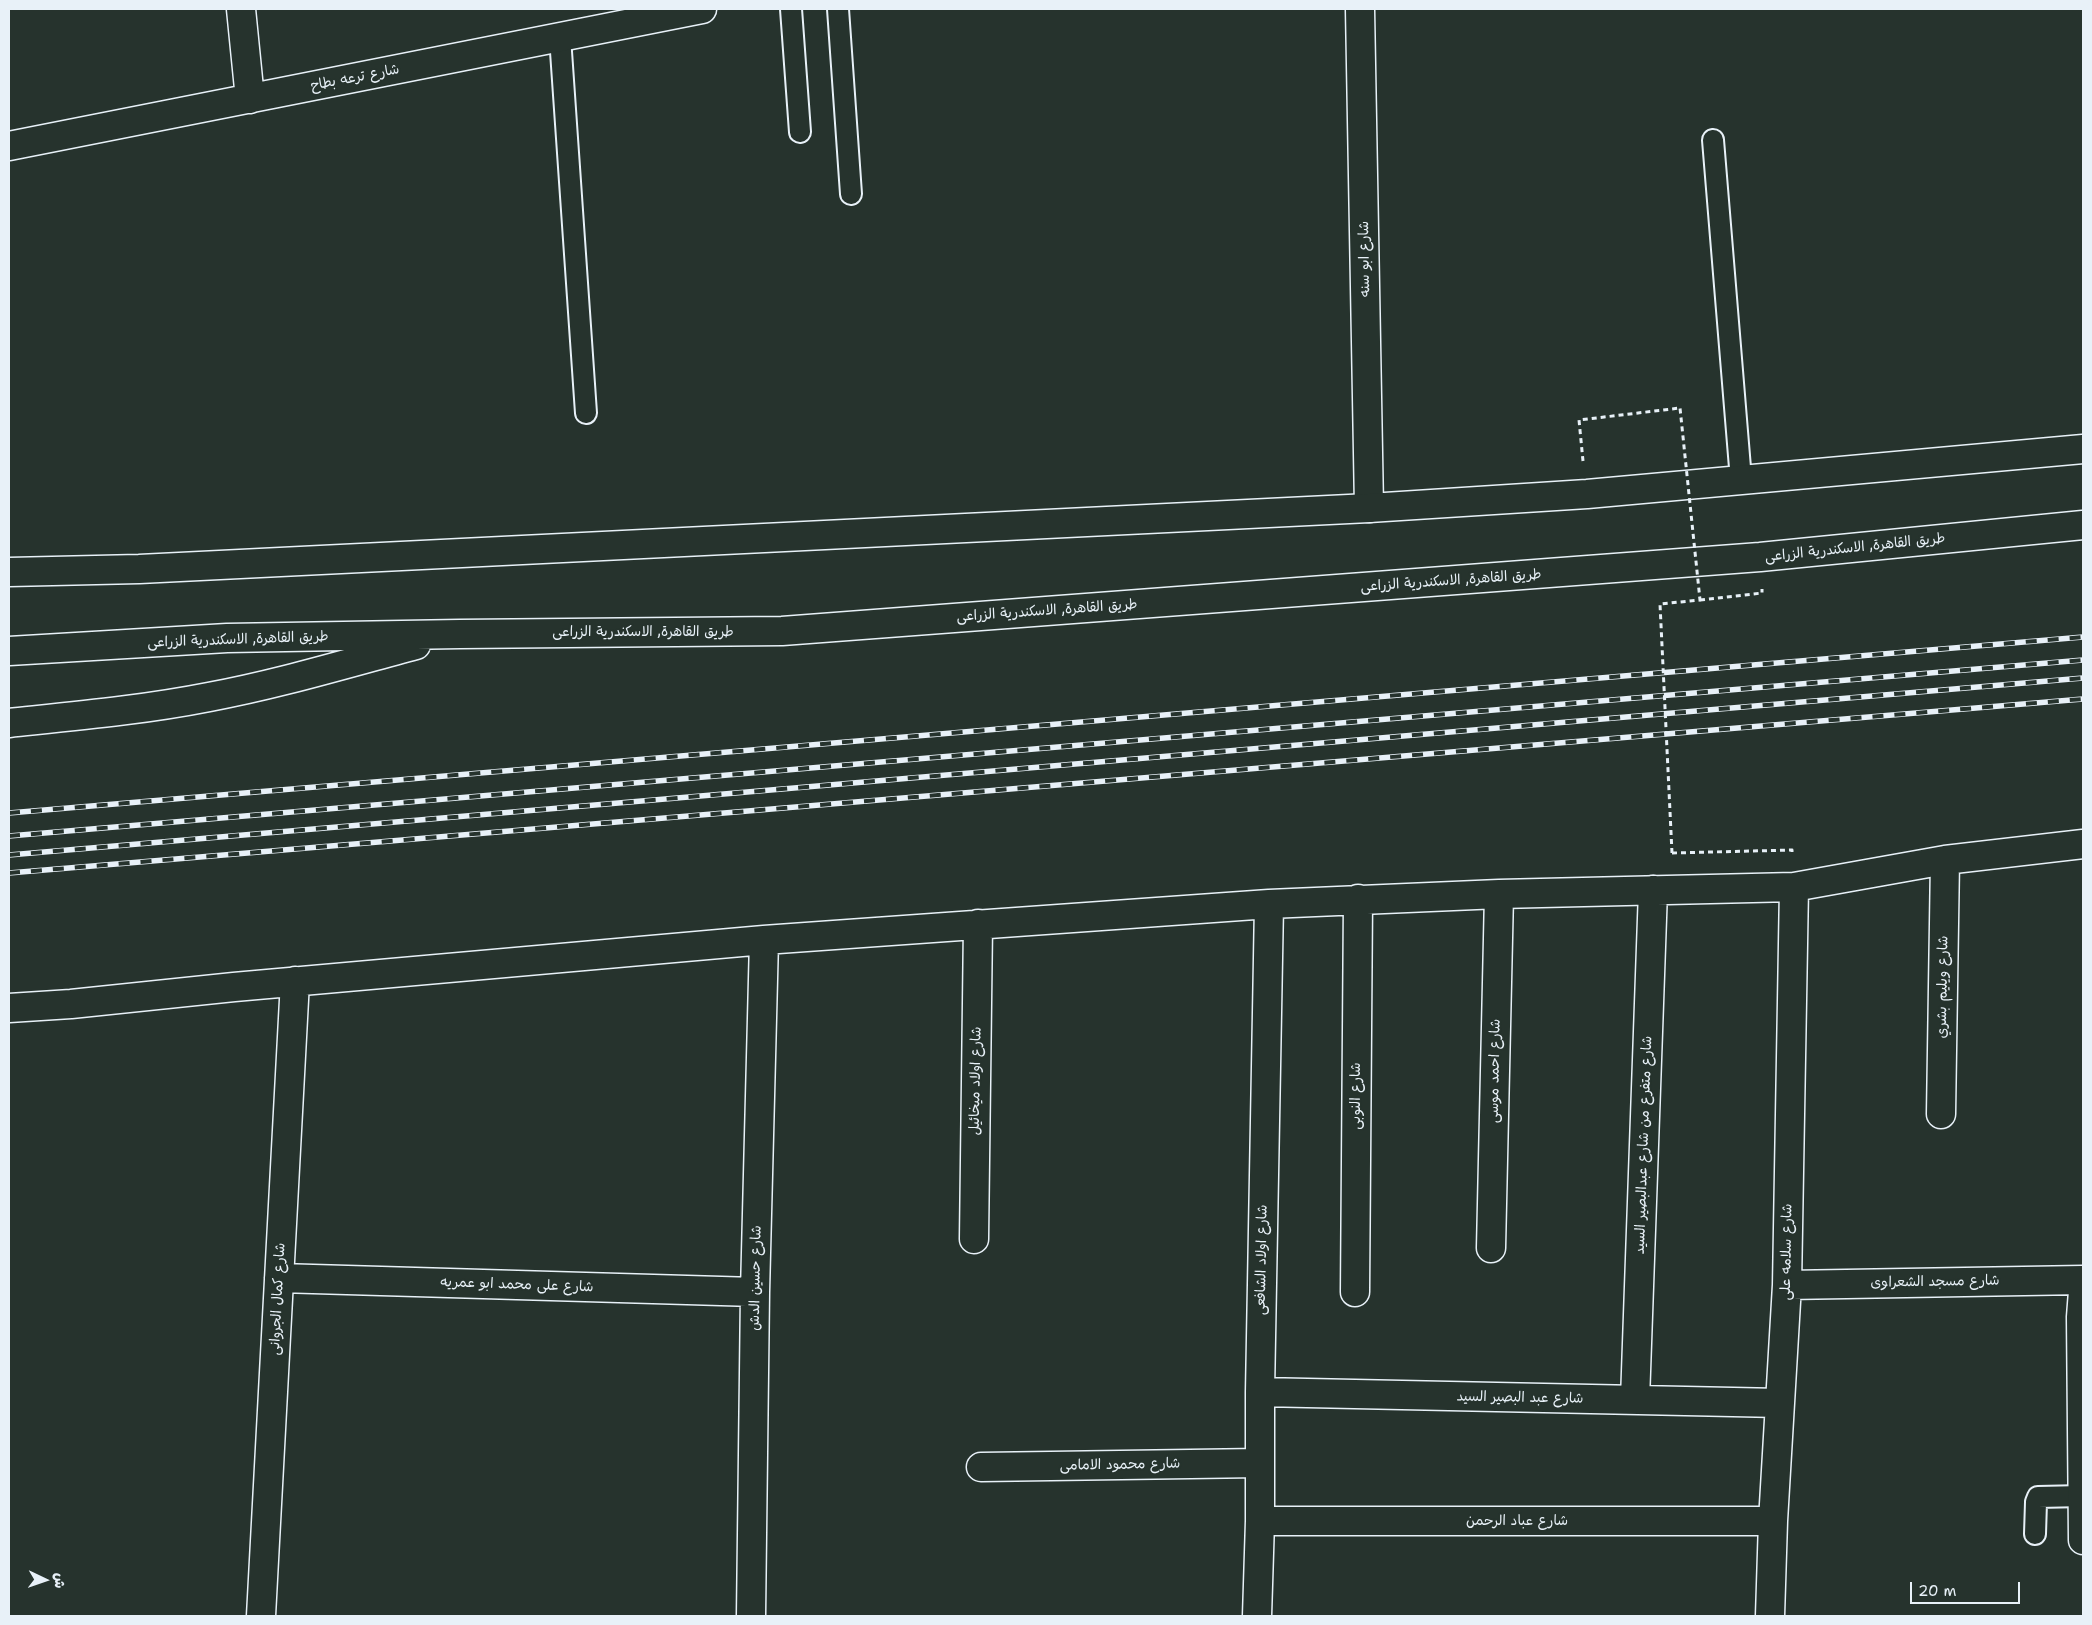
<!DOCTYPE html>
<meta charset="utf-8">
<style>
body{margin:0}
#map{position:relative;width:2092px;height:1625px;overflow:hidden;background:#26332d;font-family:"Shantell Sans","Playpen Sans Arabic",sans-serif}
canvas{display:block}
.frame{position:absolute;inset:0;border:10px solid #e8f1f8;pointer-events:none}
.north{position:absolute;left:20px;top:1555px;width:50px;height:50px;-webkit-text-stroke:4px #26332d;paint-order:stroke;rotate:93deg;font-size:14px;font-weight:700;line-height:20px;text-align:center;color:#e8f1f8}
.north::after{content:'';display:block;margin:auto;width:18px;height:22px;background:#e8f1f8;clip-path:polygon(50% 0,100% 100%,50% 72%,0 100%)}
.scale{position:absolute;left:1910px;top:1582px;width:110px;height:22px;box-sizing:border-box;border:2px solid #e8f1f8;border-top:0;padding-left:6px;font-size:15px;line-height:18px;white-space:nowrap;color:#e8f1f8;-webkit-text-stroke:4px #26332d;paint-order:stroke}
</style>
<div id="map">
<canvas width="2092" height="1625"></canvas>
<div class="frame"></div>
<div class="north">ش</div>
<div class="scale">20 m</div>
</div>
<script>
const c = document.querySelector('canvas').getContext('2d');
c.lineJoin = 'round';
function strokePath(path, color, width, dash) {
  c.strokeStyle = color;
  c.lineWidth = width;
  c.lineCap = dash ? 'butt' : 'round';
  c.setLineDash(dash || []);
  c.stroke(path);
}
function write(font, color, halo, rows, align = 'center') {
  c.font = font + ' "Shantell Sans","Playpen Sans Arabic",sans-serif';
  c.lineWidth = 4;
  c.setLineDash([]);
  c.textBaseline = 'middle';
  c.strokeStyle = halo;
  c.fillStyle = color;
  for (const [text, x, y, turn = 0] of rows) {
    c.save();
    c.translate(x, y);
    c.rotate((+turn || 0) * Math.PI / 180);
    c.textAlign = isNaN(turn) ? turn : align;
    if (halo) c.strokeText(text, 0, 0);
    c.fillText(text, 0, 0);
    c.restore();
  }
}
const lane = new Path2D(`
 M791,9l9,123
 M838,9l13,185
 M560,37l26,376
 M1713,140l28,340
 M2035,1534l1,-32 2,-5 45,-1`);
const street = new Path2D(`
 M241,9l9,90
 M1360,9l9,499
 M9,146l693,-137
 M9,1008l62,-4 163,-17 530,-47 505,-36 230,-10 295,-7 151,-27 138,-16
 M1941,1114l4,-254
 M974,1239l4,-315
 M1491,1248l8,-354
 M279,1278l476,14
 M1787,1285l296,-5
 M2083,1291l-2,26 2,223
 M1355,1292l3,-393
 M1260,1392l520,11
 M1635,1400l18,-510
 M981,1467l279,-4
 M1260,1521h513
 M261,1616l34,-635
 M751,1616l4,-324 9,-352
 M1257,1616l3,-95v-129l9,-488
 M1770,1616l3,-95 14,-236 7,-398`);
const highway = new Path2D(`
 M9,572l130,-3 1230,-61 218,-14 496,-45
 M9,651l218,-13 233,-4 322,-3 978,-74 323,-32
 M9,723c67,-7 134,-13 200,-26 70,-13 139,-34 207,-52`);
strokePath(lane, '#e8f1f8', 24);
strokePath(street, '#e8f1f8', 31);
strokePath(highway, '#e8f1f8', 31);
strokePath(new Path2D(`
 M1583,461l-4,-41 101,-12
 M1700,600l62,-7v-4
 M1672,853l120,-3v4`), '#e8f1f8', 3, [5, 4]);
strokePath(lane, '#26332d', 20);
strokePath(street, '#26332d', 28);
strokePath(highway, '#26332d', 28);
const rail = new Path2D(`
 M9,813l2074,-176
 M9,836l2074,-176
 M9,855l2074,-177
 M9,873l2074,-174`);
strokePath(rail, '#e8f1f8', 5.5);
strokePath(rail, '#26332d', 4, [11]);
strokePath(new Path2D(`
 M1672,853l-12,-249 40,-4 -20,-192`), '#e8f1f8', 3, [5, 4]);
write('14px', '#e8f1f8', '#26332d', [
 ["شارع ترعه بطاح",355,78,-11],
 ["شارع ابو سنه",1365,259,-91],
 ["طريق القاهرة, الاسكندرية الزراعى",1855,548,-6],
 ["طريق القاهرة, الاسكندرية الزراعى",1451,581,-4],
 ["طريق القاهرة, الاسكندرية الزراعى",1047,611,-4],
 ["طريق القاهرة, الاسكندرية الزراعى",643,632],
 ["طريق القاهرة, الاسكندرية الزراعى",238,640,-2],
 ["شارع ويليم بشري",1943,987,-89],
 ["شارع احمد موسى",1495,1071,-89],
 ["شارع اولاد ميخائيل",976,1081,-89],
 ["شارع النوبى",1356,1096,-90],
 ["شارع متفرع من شارع عبدالبصير السيد",1644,1145,-88],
 ["شارع سلامه على",1787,1252,-89],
 ["شارع اولاد الشافعى",1262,1260,-89],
 ["شارع حسين الدش",756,1278,-89],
 ["شارع مسجد الشعراوى",1935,1282,-1],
 ["شارع على محمد ابو عمريه",517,1285,2],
 ["شارع كمال الجروانى",278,1299,-87],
 ["شارع عبد البصير السيد",1520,1398,1],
 ["شارع محمود الامامى",1120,1465,-1],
 ["شارع عباد الرحمن",1517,1521]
]);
</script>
